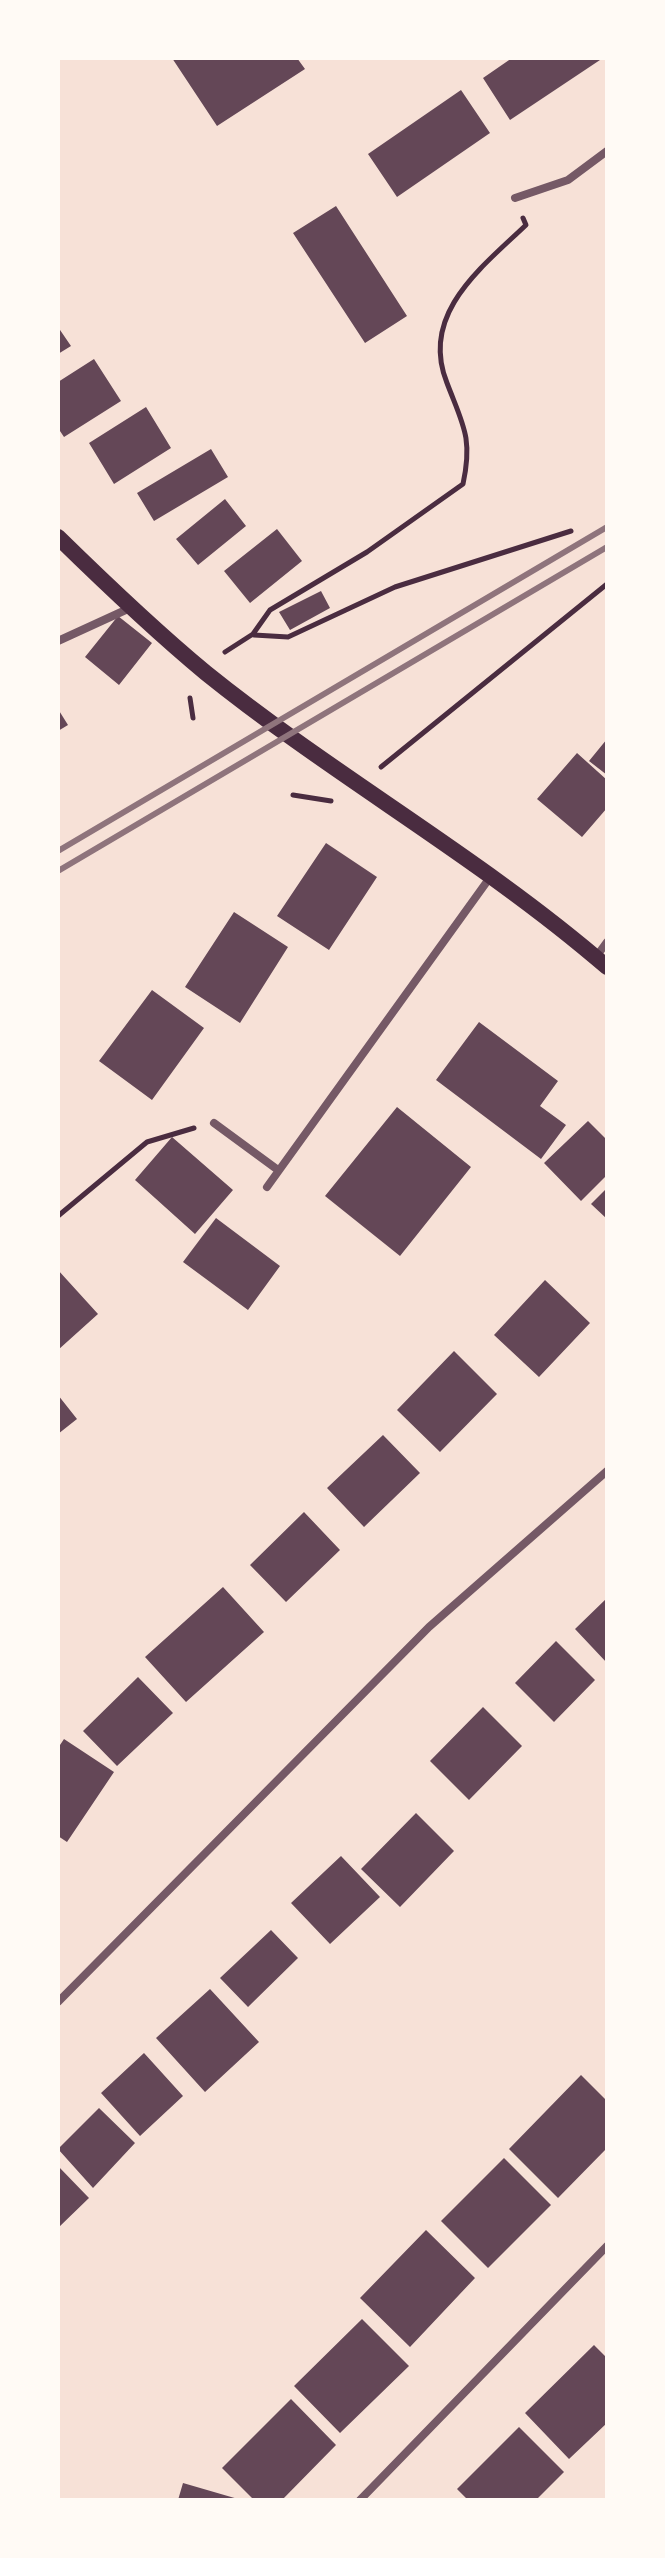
<!DOCTYPE html>
<style>
body{margin:0}
#map{position:relative;width:665px;height:2558px;overflow:hidden;background:#f7e1d7;font-family:"Roboto Condensed",sans-serif}
canvas{display:block}
.frame{position:absolute;inset:0;border:60px solid #fffaf5;pointer-events:none}
</style>
<div id="map">
<canvas width="665" height="2558"></canvas>
<div class="frame"></div>
</div>
<script>
const c = document.querySelector('canvas').getContext('2d');
c.lineJoin = 'round';
function fill(path, color) {
  c.fillStyle = color;
  c.fill(path, 'evenodd');
}
function strokePath(path, color, width, dash) {
  c.strokeStyle = color;
  c.lineWidth = width;
  c.lineCap = dash ? 'butt' : 'round';
  c.setLineDash(dash || []);
  c.stroke(path);
}
fill(new Path2D(`
 M172,58h125l8,11 -88,57z
 M512,58h91l-93,62 -27,-42z
 M461,90l29,43 -93,64 -29,-43z
 M336,206l71,110 -42,27 -72,-110z
 M58,327l13,19 -13,8z
 M94,359l27,42 -57,36 -6,-9v-46z
 M146,407l25,41 -57,36 -25,-41z
 M211,449l17,28 -74,44 -17,-28z
 M225,499l21,27 -48,39 -22,-26z
 M277,529l25,32 -52,42 -26,-32z
 M321,591l9,17 -40,22 -11,-18z
 M118,616l34,27 -33,42 -34,-28z
 M58,709l10,16 -10,6z
 M607,739v36l-18,-14z
 M577,753l30,27v28l-25,29 -45,-38z
 M326,843l51,34 -48,73 -52,-34z
 M234,912l54,35 -48,76 -55,-36z
 M152,990l52,38 -52,72 -53,-39z
 M479,1022l79,59 -18,25 26,19 -25,34 -105,-79z
 M397,1107l74,60 -71,89 -75,-60z
 M588,1121l19,19v35l-26,26 -37,-38z
 M172,1137l61,53 -38,44 -60,-54z
 M607,1188v31l-16,-15z
 M216,1218l64,48 -32,44 -65,-48z
 M58,1270l40,44 -40,36z
 M545,1280l45,43 -51,54 -45,-42z
 M454,1351l43,43 -57,58 -43,-42z
 M58,1395l19,24 -19,15z
 M383,1435l37,38 -56,54 -37,-39z
 M304,1512l36,38 -54,52 -36,-37z
 M223,1587l41,45 -78,70 -41,-45z
 M607,1598v65l-32,-34z
 M556,1641l39,39 -41,42 -39,-39z
 M138,1677l35,36 -56,53 -34,-35z
 M483,1707l39,39 -53,54 -39,-39z
 M64,1739l50,33 -47,70 -9,-6v-88z
 M416,1813l38,38 -54,56 -39,-38z
 M341,1856l39,41 -50,47 -39,-41z
 M271,1930l27,28 -50,49 -28,-29z
 M210,1989l49,53 -54,50 -49,-54z
 M144,2053l39,43 -43,40 -39,-43z
 M581,2075l26,26v47l-49,50 -49,-49z
 M99,2108l36,35 -42,45 -35,-39z
 M504,2158l47,47 -63,63 -47,-47z
 M58,2166l31,32 -31,30z
 M426,2230l49,48 -65,69 -50,-49z
 M362,2319l47,47 -69,67 -46,-47z
 M594,2345l13,13v65l-38,36 -44,-46z
 M291,2399l45,46 -54,55h-28l-32,-32z
 M519,2427l45,45 -28,28h-68l-11,-11z
 M183,2483l55,16v1h-60z`), '#644757');
strokePath(new Path2D(`
 M254,635l34,2 107,-50 176,-56
 M225,652l28,-18 17,-24 97,-58 96,-68c10,-46 0,-59 -16,-101 -28,-69 35,-116 79,-158l-3,-7
 M190,698l3,20
 M381,767l226,-183
 M293,795l38,6
 M58,1216l89,-74 47,-14`), '#4a2c40', 5);
strokePath(new Path2D(`
 M515,198l53,-18 39,-29
 M58,641l72,-33
 M596,957l11,-15
 M214,1123l64,47
 M267,1187l224,-311
 M58,2002l371,-375 178,-156
 M360,2500l247,-254`), '#755966', 8);
strokePath(new Path2D(`
 M58,537c48,47 96,93 148,136 129,104 275,185 401,294`), '#4a2c40', 16);
strokePath(new Path2D(`
 M58,851l549,-324
 M58,871l549,-324`), '#8f747c', 6);
</script>
